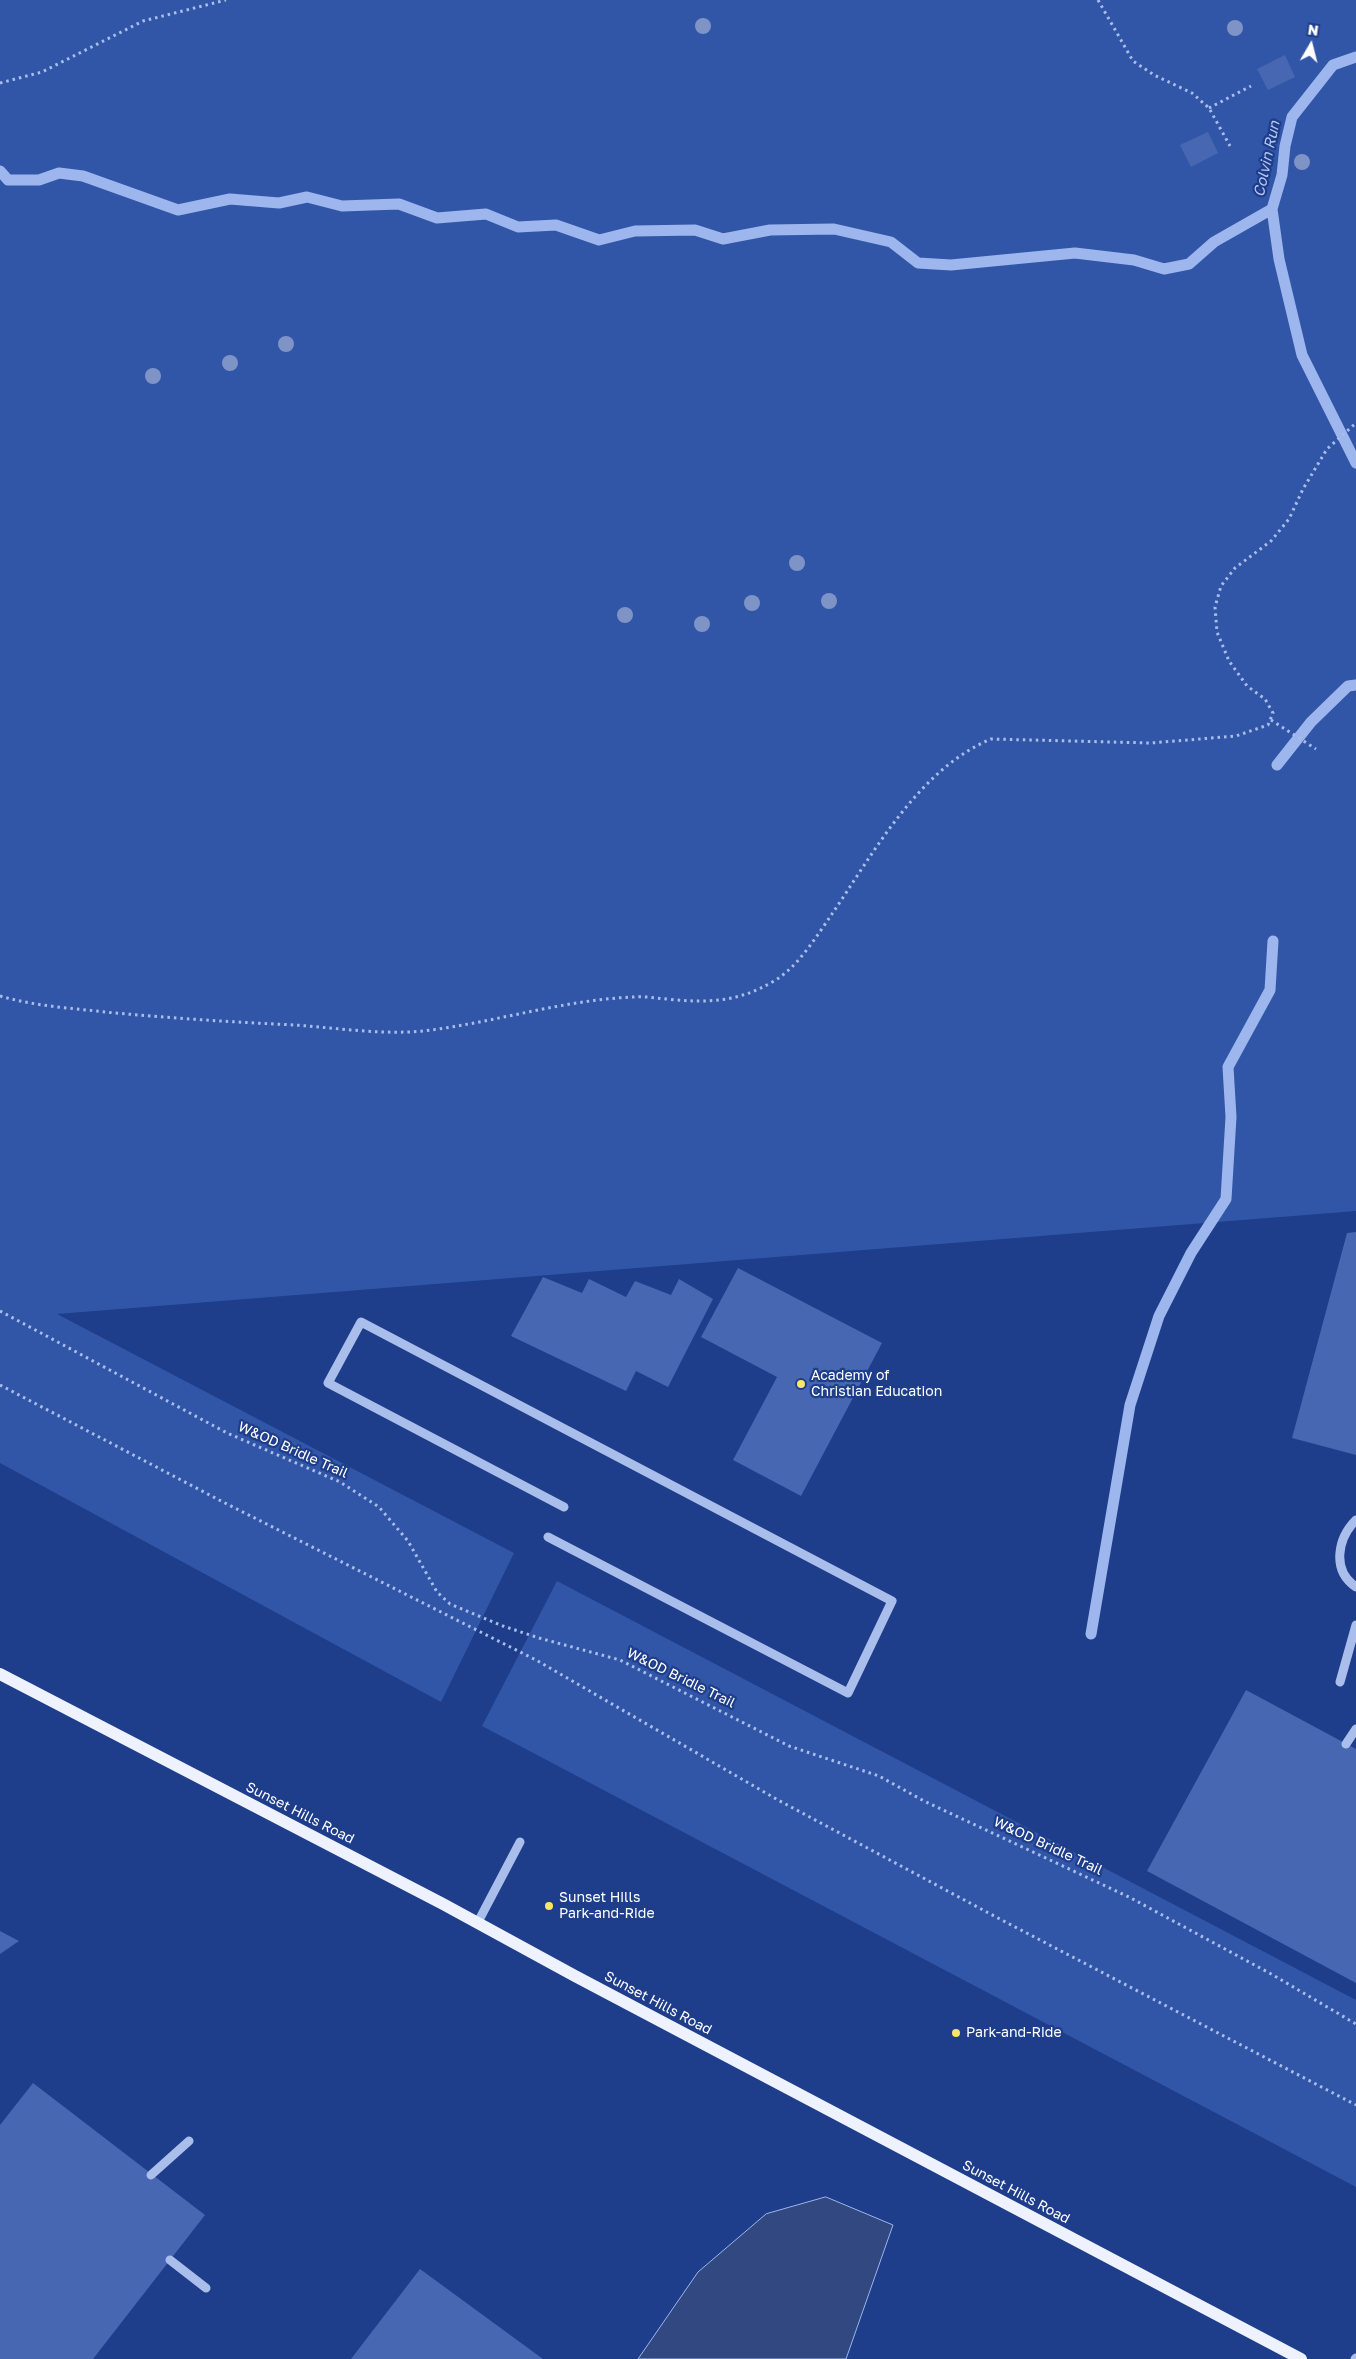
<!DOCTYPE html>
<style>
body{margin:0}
#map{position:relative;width:1356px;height:2359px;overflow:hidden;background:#1e3d8a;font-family:"Golos Text",sans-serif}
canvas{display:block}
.north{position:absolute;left:1286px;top:20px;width:50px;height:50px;-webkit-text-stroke:4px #1e3d8a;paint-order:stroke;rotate:8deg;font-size:14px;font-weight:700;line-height:20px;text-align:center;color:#fff}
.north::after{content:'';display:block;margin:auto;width:18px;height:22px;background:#fff;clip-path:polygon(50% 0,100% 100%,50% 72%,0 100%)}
</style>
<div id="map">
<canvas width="1356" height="2359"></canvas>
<div class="north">N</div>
</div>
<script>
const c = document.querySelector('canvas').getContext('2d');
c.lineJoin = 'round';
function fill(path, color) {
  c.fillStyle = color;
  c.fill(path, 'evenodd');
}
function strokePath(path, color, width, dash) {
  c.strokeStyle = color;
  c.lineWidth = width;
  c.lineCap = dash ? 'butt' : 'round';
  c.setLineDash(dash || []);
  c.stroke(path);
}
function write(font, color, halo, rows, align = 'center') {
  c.font = font + ' "Golos Text",sans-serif';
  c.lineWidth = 4.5;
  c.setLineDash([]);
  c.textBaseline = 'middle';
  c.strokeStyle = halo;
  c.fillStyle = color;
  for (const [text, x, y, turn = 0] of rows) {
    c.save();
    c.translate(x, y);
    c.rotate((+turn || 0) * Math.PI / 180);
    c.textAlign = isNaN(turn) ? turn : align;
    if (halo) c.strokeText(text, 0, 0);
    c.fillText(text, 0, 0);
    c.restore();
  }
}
fill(new Path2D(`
 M0,0h1356v1211l-1299,103 457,239 -73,149 -441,-239z
 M557,1581l799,419v187l-874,-461z`), '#3256a7');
const water = new Path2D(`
 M826,2197l67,28 -47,134h-208l60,-87 68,-58z`);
fill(water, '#314881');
strokePath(water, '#9db6ed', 1);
strokePath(new Path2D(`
 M1356,57l-23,8 -41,52 -7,29 -3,29 -10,34 7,50 23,96 54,108
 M0,171l8,9h31l20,-7 24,3 95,34 52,-11 49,4 28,-6 35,9 57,-2 38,14 49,-4 32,13 38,-2 43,15 36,-9 60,-1 28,9 47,-9 64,-1 57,13 27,21 33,2 124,-12 59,7 30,9 25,-5 25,-22 58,-33
 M1277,765l34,-43 37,-36 8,-1
 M1091,1634l39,-229 29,-89 32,-63 35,-54 5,-82 -3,-50 42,-77 3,-49`), '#9db6ed', 11);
fill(new Path2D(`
 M1285,55l10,22 -27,13 -11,-21z
 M1208,132l10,21 -27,14 -11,-22z
 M1356,1232v223l-64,-17 55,-205z
 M738,1268l144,75 -81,153 -68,-36 44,-83 -76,-40z
 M543,1277l39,16 7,-14 37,18 9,-16 36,14 8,-16 34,20 -45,88 -32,-16 -10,20 -115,-55z
 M1246,1690l110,59v234l-209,-112z
 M0,1931l19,10 -19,13z
 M33,2083l172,132 -112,144h-93v-234z
 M420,2269l123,90h-192z`), '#4767b2');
strokePath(new Path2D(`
 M1098,0l35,61 21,14 38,18 17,15 21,38
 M0,83l42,-11 101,-51 83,-21
 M1209,108l42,-22
 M1271,720l45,29
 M0,996c34,10 70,12 105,16 63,6 126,10 190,13 42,3 86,10 128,6 70,-8 139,-31 210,-34 10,-1 22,1 33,2 40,4 71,4 108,-18 24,-14 42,-44 58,-67 42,-62 87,-145 159,-175l160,4 85,-7 32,-11 5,-12 -8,-14 -18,-13 -18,-25 -12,-29 -2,-25 6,-21 14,-18 36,-27 18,-22 14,-30 24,-40 29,-26
 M0,1311l227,122 113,49 39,25 29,34 29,51 13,12 53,22 36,12 81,22 169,86 90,30 45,25 205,96 144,78 83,49
 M0,1385l223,117 313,158 242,140 218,117 360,188`), '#a9beeb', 3, [2.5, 4]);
strokePath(new Path2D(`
 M1356,1520c-18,18 -25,50 0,67
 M548,1537l300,156 44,-92 -531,-279 -33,61 236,124
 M1340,1682l16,-57
 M1346,1744l10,-15
 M478,1922l42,-80
 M151,2175l38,-34
 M170,2260l36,28
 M1355,2359l1,-1`), '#a9beeb', 9);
strokePath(new Path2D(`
 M0,1674l443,230 132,72 726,383`), '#eef2fe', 12);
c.fillStyle = '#7f94c6';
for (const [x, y] of [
 [703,26],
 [1235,28],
 [1302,162],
 [286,344],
 [230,363],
 [153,376],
 [797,563],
 [829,601],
 [752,603],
 [625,615],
 [702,624]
]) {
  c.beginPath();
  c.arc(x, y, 8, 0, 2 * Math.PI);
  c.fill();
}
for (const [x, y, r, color] of [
 [801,1384,5,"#fae669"],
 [549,1906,5,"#fae669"],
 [956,2033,5,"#fae669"]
]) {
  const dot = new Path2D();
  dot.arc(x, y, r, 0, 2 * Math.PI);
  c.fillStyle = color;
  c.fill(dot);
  strokePath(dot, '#1e3d8a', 2);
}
write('14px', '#fff', '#1e3d8a', [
 ["Academy of",811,1376],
 ["Christian Education",811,1392],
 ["Sunset Hills",559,1898],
 ["Park-and-Ride",559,1914],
 ["Park-and-Ride",966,2033]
], 'left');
write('14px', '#fff', '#1e3d8a', [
 ["W&OD Bridle Trail",293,1450,24],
 ["W&OD Bridle Trail",681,1678,26],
 ["Sunset Hills Road",300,1813,27],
 ["W&OD Bridle Trail",1048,1846,25],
 ["Sunset Hills Road",658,2003,28],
 ["Sunset Hills Road",1016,2192,28]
]);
write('italic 15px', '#b5c8f3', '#1e3d8a', [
 ["Colvin Run",1267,159,-78]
]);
</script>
